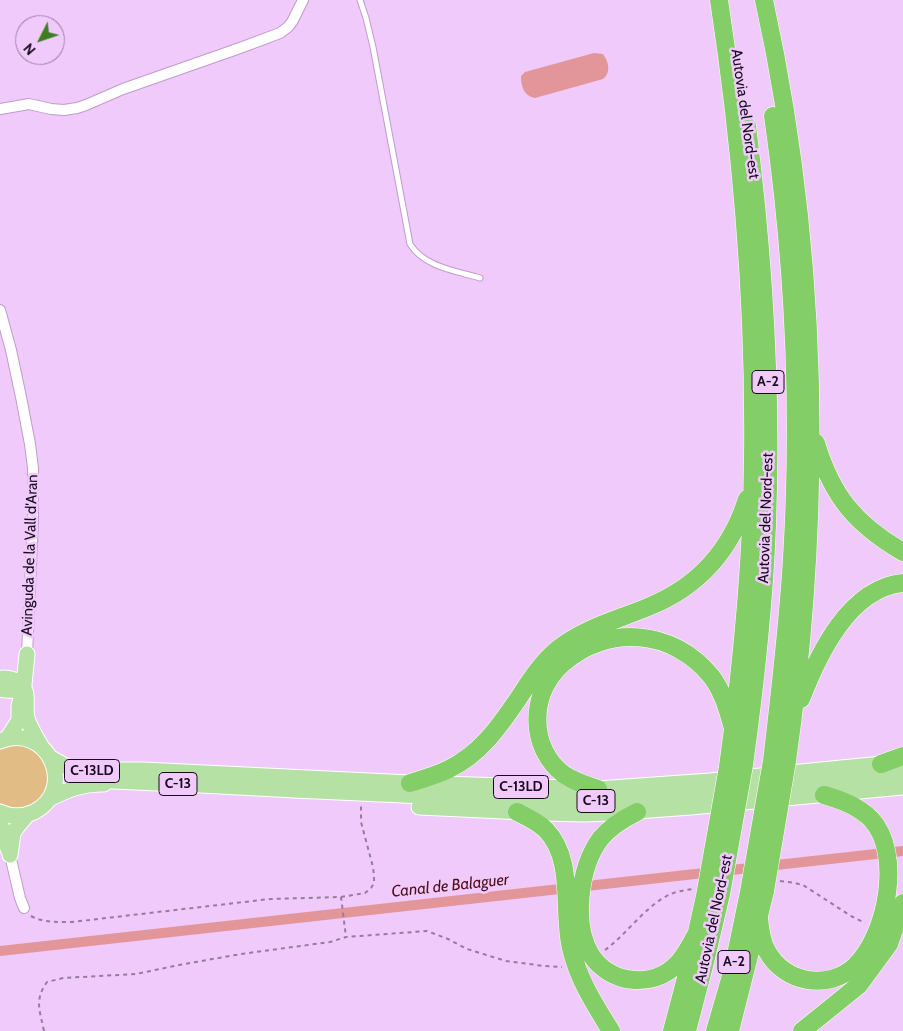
<!DOCTYPE html>
<style>
body{margin:0}
#map{position:relative;width:903px;height:1031px;overflow:hidden;background:#efcafb;font-family:Cabin,sans-serif}
canvas{display:block}
.north{position:absolute;left:15px;top:15px;width:50px;height:50px;box-sizing:border-box;background:#efcafb;border:1px solid #997da1;border-radius:50%;rotate:229deg;font-size:14px;font-weight:700;line-height:20px;text-align:center;color:#170a1b}
.north::after{content:'';display:block;margin:auto;width:18px;height:22px;background:#3d7e1f;clip-path:polygon(50% 0,100% 100%,50% 72%,0 100%)}
</style>
<div id="map">
<canvas width="903" height="1031"></canvas>
<div class="north">N</div>
</div>
<script>
const c = document.querySelector('canvas').getContext('2d');
c.lineJoin = 'round';
function fill(path, color) {
  c.fillStyle = color;
  c.fill(path, 'evenodd');
}
function strokePath(path, color, width, dash) {
  c.strokeStyle = color;
  c.lineWidth = width;
  c.lineCap = dash ? 'butt' : 'round';
  c.setLineDash(dash || []);
  c.stroke(path);
}
function write(font, color, halo, rows, align = 'center') {
  c.font = font + ' Cabin,sans-serif';
  c.lineWidth = 5;
  c.setLineDash([]);
  c.textBaseline = 'middle';
  c.strokeStyle = halo;
  c.fillStyle = color;
  for (const [text, x, y, turn = 0] of rows) {
    c.save();
    c.translate(x, y);
    c.rotate((+turn || 0) * Math.PI / 180);
    c.textAlign = isNaN(turn) ? turn : align;
    if (halo) c.strokeText(text, 0, 0);
    c.fillText(text, 0, 0);
    c.restore();
  }
}
fill(new Path2D(`
 M20,745c5,1 11,3 15,5 3,2 5,7 7,10 2,3 5,6 6,10 5,28 -23,48 -48,33v-54l8,-3z`), '#e1bc85');
fill(new Path2D(`
 M594,53l9,1c6,8 8,19 0,25l-68,19c-11,-2 -14,-11 -14,-22l4,-4z`), '#e29699');
strokePath(new Path2D(`
 M0,951l903,-100`), '#e29699', 10);
const lane = new Path2D(`
 M360,0l6,18 7,29 37,197c14,23 46,27 70,34`);
const street = new Path2D(`
 M0,109l29,-5 22,5 13,1 13,-2 9,-3 37,-16 117,-41 40,-15 8,-6 4,-5 11,-22
 M0,310l11,40 10,47 9,47 3,24v52l-6,134
 M10,855l10,43 4,10`);
const primary = new Path2D(`
 M3,678c6,0 10,1 15,4 13,7 6,24 9,36 3,10 9,19 14,28
 M0,689c9,2 16,2 24,-4
 M7,739l12,-19v-14l5,-21 3,-31
 M0,741c48,-19 78,48 34,71 -11,5 -23,5 -34,0
 M51,758l18,10 13,4 27,-2h34l267,13 188,6 112,-8 182,-18
 M92,777l13,1 7,3c125,5 250,14 374,17 32,1 64,4 96,3 107,-1 214,-16 321,-28
 M49,799c18,-9 34,-16 55,-15
 M419,807l127,6 38,1 25,-1 82,-6 212,-20
 M0,822l8,27
 M10,855l3,-22 4,-6 11,-13`);
const highway = new Path2D(`
 M719,0c23,151 36,306 34,459 -1,103 -11,206 -25,308
 M764,0c55,250 59,508 23,761
 M816,443c16,53 39,81 87,109
 M801,699c17,-44 48,-111 102,-116
 M772,761c8,-68 16,-135 20,-203 9,-147 2,-296 -19,-442
 M881,764l22,-8
 M744,765c11,-79 20,-160 23,-240 5,-134 -3,-266 -20,-399
 M410,783c13,-4 27,-8 39,-14 31,-15 50,-42 69,-70 12,-18 23,-36 40,-50 26,-21 59,-29 90,-42 50,-20 83,-57 99,-108
 M598,789c-9,-3 -20,-6 -28,-11 -18,-9 -30,-30 -32,-49 -3,-25 6,-49 24,-65 45,-40 111,-35 149,12 11,14 16,31 21,49
 M517,812c10,5 21,10 29,18 29,30 16,81 25,118 7,31 24,57 40,83
 M637,812c-14,7 -26,14 -36,26 -22,28 -29,87 -10,117 19,29 62,34 86,9 8,-8 13,-19 19,-29
 M759,918c1,11 2,23 8,33 17,32 61,40 88,15 32,-31 48,-113 16,-147 -13,-13 -30,-19 -47,-24
 M672,1031l19,-72 14,-63
 M687,1031l18,-69 16,-68
 M715,1031l18,-62 16,-77
 M730,1031l23,-91 12,-49
 M802,1031l57,-46 30,-41 14,-41`);
strokePath(lane, '#bf9ccb', 7);
strokePath(street, '#bf9ccb', 12);
strokePath(primary, '#fff', 17);
strokePath(highway, '#fff', 19);
strokePath(new Path2D(`
 M780,881l15,2 8,2 48,31 14,7
 M341,897l24,-4 6,-5 3,-5v-7l-1,-9 -12,-45v-17
 M31,916c13,7 26,6 41,6l198,-23 71,-2 5,40
 M605,950c22,-16 42,-46 66,-56 7,-3 15,-4 23,-5
 M44,1031c-4,-20 -10,-31 3,-49l16,-4 73,-4 43,-9 62,-11 89,-12 16,-5 81,-6 21,8 19,10 39,12 38,5 18,1`), '#967b9f', 2, [4, 4]);
strokePath(lane, '#fff', 5);
strokePath(street, '#fff', 10);
strokePath(primary, '#b5e2a4', 15);
strokePath(highway, '#83ce67', 18);
const highwayBridge = new Path2D(`
 M765,891l22,-130
 M749,892l23,-131
 M721,894l23,-129
 M705,896l23,-129`);
strokePath(highwayBridge, '#fff', 19, []);
strokePath(highwayBridge, '#83ce67', 18);
for (const [x, y, w] of [
 [768,382,32],
 [92,771,55],
 [178,784,38],
 [521,787,55],
 [596,801,38],
 [734,962,32]
]) {
  const box = new Path2D();
  box.roundRect(x - w / 2, y - 11.5, w, 23, 4);
  c.fillStyle = '#efcafb';
  c.fill(box);
  strokePath(box, '#170a1b', 1);
}
write('bold 14px', '#170a1b', null, [
 ["A-2",768,382],
 ["C-13LD",92,771],
 ["C-13",178,784],
 ["C-13LD",521,787],
 ["C-13",596,801],
 ["A-2",734,962]
]);
write('15px', '#170a1b', '#efcafb', [
 ["Autovia del Nord-est",745,114,82],
 ["Autovia del Nord-est",766,518,-88],
 ["Avinguda de la Vall d'Aran",30,555,-88],
 ["Autovia del Nord-est",714,919,-78]
]);
write('italic 16px', '#510e18', '#efcafb', [
 ["Canal de Balaguer",450,886,-6]
]);
</script>
